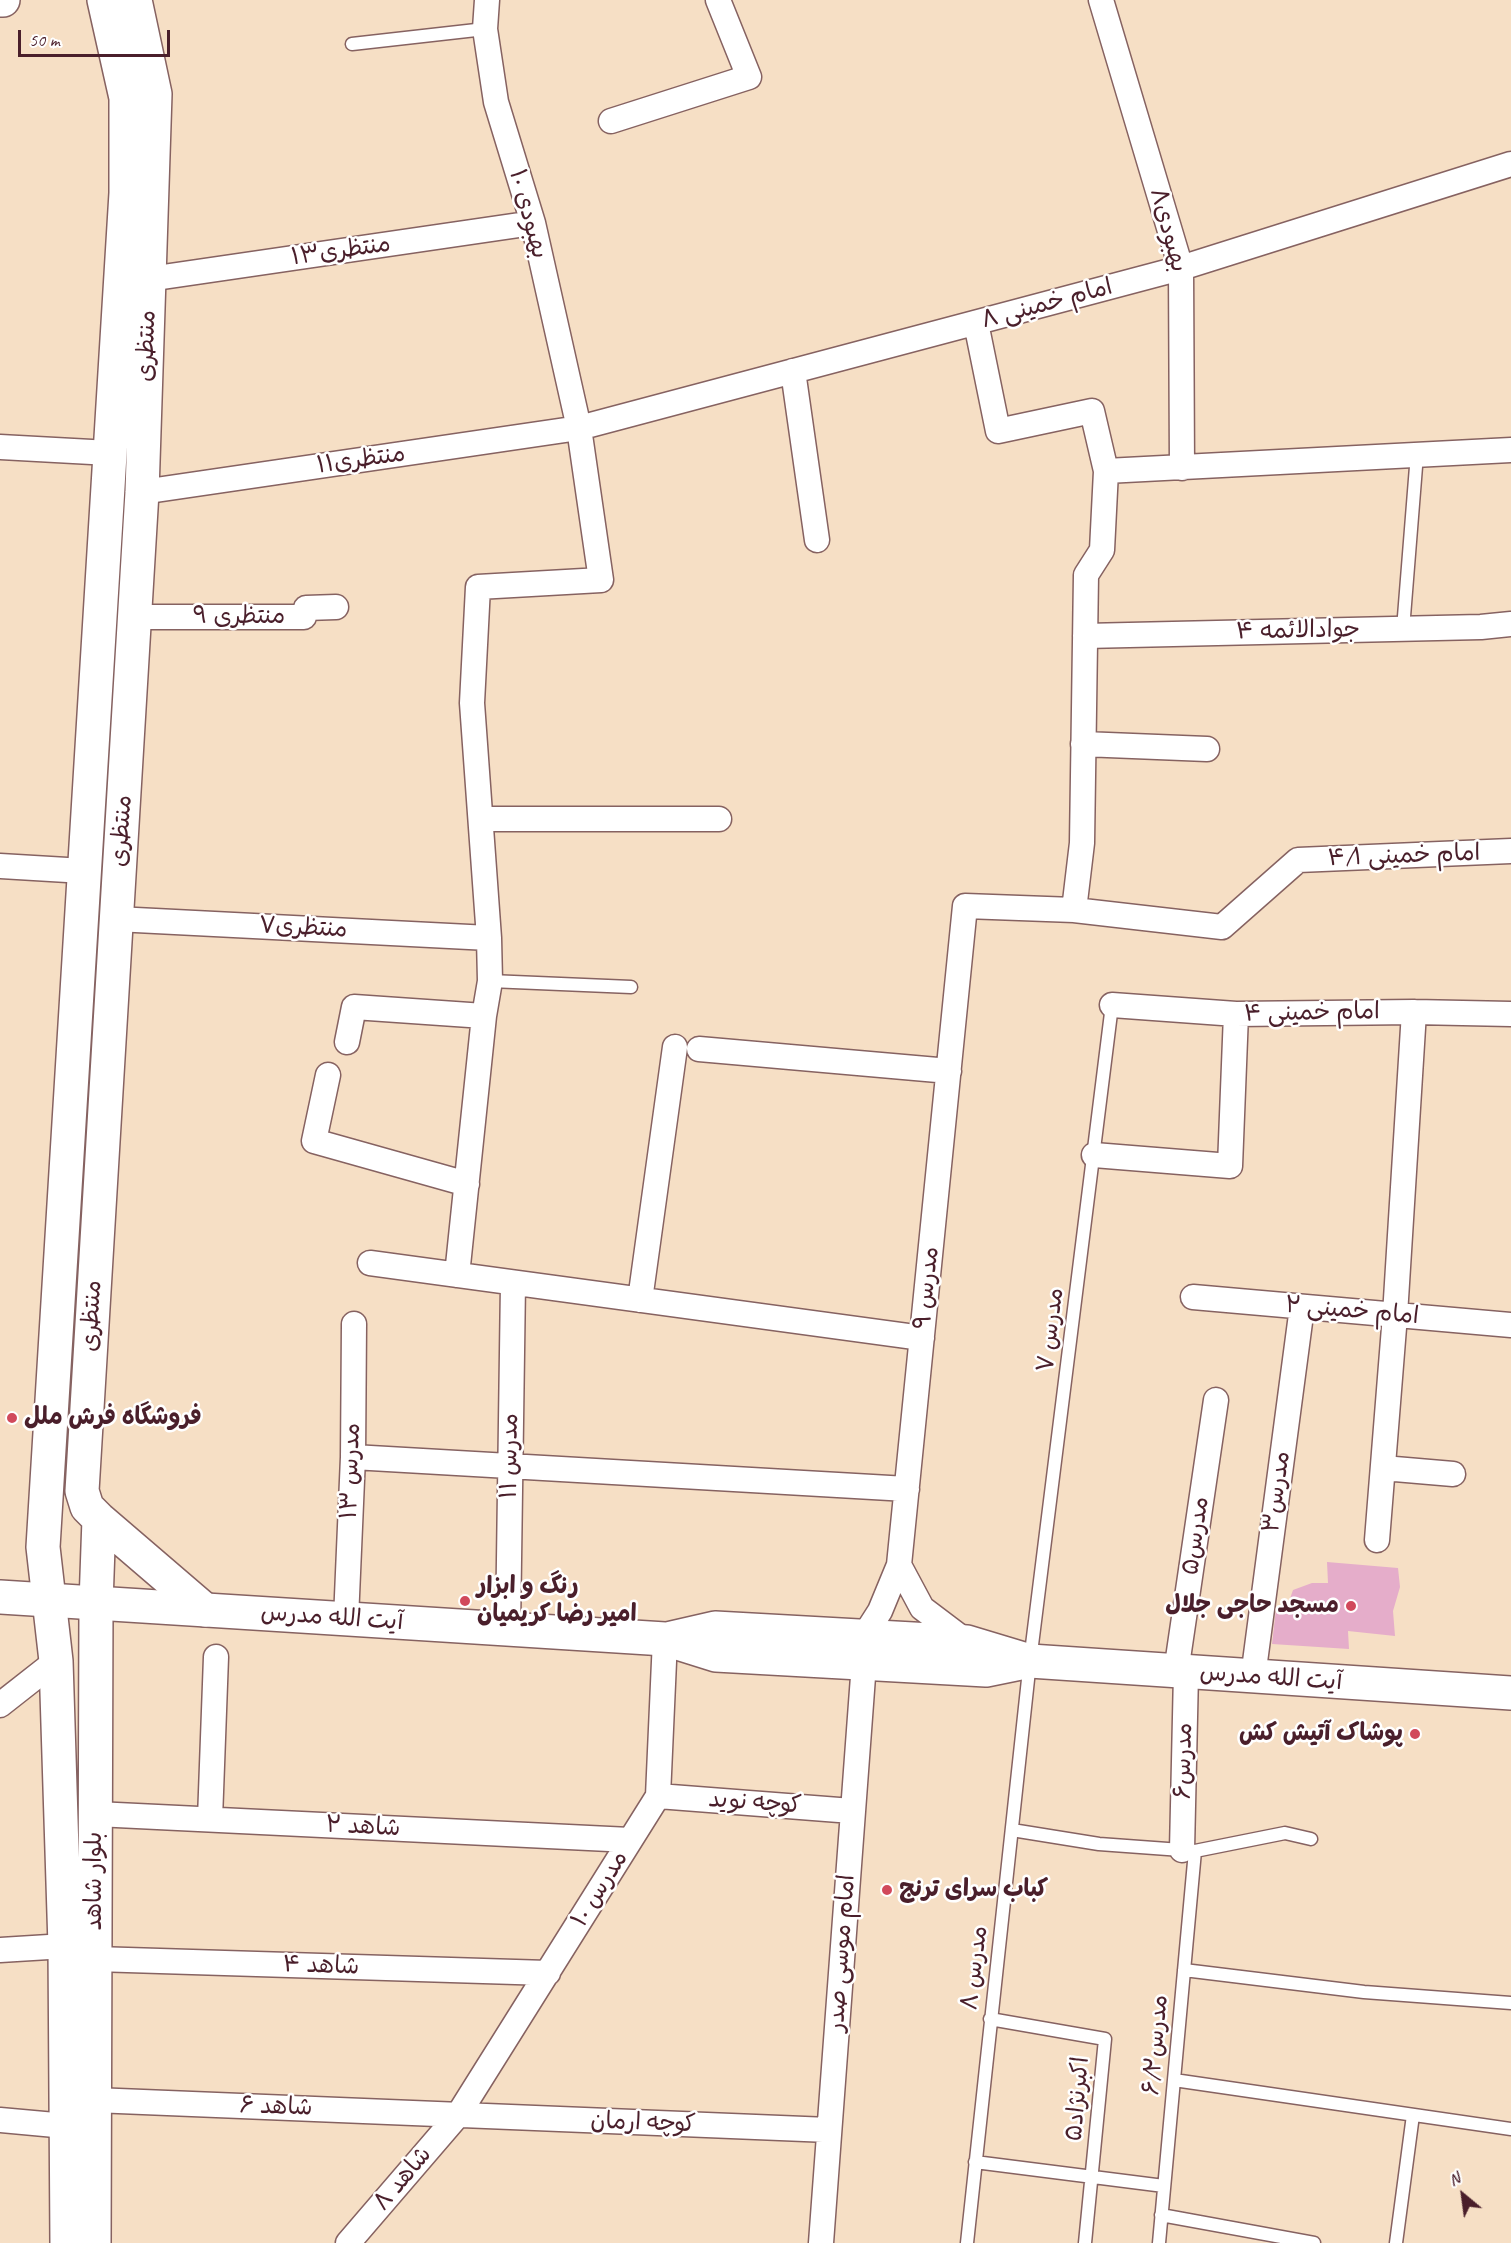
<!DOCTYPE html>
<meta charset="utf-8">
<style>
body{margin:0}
#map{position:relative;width:1511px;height:2243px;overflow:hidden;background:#f6dfc5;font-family:Caveat,sans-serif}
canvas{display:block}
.north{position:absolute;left:1433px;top:2165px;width:60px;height:60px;-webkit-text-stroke:4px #fff;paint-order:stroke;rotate:331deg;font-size:16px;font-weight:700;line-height:24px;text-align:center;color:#4a1f2b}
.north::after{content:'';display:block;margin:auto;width:21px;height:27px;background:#4a1f2b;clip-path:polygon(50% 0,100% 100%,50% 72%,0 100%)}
.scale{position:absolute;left:18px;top:30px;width:152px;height:27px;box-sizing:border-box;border:3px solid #4a1f2b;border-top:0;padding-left:8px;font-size:18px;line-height:21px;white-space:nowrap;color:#4a1f2b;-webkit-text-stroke:4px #fff;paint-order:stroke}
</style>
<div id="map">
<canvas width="1511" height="2243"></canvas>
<div class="north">N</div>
<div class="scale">50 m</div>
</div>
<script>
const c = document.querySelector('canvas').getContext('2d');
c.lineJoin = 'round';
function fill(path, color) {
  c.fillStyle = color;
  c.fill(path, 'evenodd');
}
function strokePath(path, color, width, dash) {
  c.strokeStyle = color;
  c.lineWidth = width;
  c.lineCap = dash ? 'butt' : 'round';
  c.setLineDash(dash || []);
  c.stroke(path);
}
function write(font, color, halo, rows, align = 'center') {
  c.font = font + ' Caveat,"Playpen Sans Arabic",sans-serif';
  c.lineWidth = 5;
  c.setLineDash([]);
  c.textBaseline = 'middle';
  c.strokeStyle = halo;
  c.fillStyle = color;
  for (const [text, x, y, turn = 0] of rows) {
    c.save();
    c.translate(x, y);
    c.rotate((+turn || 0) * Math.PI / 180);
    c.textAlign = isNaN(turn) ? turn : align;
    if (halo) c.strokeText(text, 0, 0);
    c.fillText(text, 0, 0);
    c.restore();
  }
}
fill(new Path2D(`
 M1327,1562l71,6 2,19 -7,24 2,25 -47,-5 1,18 -77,-5 4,-35 10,1 7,-20 19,-7h16z`), '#e5adca');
const lane = new Path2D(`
 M352,44l133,-15
 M1403,629l14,-175
 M490,981l141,6
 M1012,1830l87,14 96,7 90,-18 26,6
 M1184,1970l180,22 147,11
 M990,2019l115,20 -20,204
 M1174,2080l337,49
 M975,2162l189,24
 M1161,2215l153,28
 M967,2243l63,-582 82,-656
 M1159,2243l36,-392
 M1396,2243l17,-128`);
const street = new Path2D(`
 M1101,0l80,268 1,200
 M611,121l138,-44 -31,-77
 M149,279l384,-56
 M976,323l22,108 94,-20 14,60 -4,79 -16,25 -4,268 -8,67
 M793,371l24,169
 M0,447l110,6
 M1106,471l405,-21
 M142,492l437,-64 602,-160 330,-104
 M135,617h169l2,-9 30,-1
 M1085,636l396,-9 30,-3
 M1083,744l124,5
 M482,819h237
 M0,866l84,5
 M116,919l373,19
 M1112,1005l124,9 178,-2 97,2
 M347,1042l7,-35 130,9
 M699,1049l250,22
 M328,1075l-14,66 153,43
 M1094,1155l136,11 6,-152
 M370,1263l552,75
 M457,1275l27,-259 6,-35 -1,-43 -17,-235 6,-116 123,-7 -22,-152 -46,-205 -37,-121 -11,-73 2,-29
 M1193,1297l318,28
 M640,1300l35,-253
 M353,1457l554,32
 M1383,1468l70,6
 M1377,1540l18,-225 19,-303
 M346,1619l7,-162 1,-133
 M508,1629l5,-346
 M864,1636l16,-25 19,-46
 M967,1642l-45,-34 -23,-43 66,-659 109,4 148,17 76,-67 213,-9
 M1176,1672l40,-272
 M1253,1677l49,-370
 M0,1705l56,-44
 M658,1796l194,15
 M96,1814l534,26
 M210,1819l6,-162
 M1182,1850l4,-177
 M0,1950l65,-4
 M95,1959l453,14
 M94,2100l735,30
 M0,2120l66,6
 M348,2243l110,-128 200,-319 7,-157
 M821,2243l43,-580`);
const secondary = new Path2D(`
 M0,0h3
 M135,0l20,94 -13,398 -60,999 5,16 12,12 106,91
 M67,2243l-2,-297 -9,-285 -13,-114 83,-1354v-95l-22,-98
 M94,2243l2,-640 3,-84`);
const primary = new Path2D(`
 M0,1597l665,42 51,16 270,15 44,-9
 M667,1639l48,-11 252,14 63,19 481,32`);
strokePath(lane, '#866261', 15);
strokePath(street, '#866261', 27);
strokePath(secondary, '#866261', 36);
strokePath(primary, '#866261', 36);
strokePath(lane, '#fff', 12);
strokePath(street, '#fff', 24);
strokePath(secondary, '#fff', 33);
strokePath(primary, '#fff', 33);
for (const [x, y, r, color] of [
 [12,1418,6,"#d1495b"],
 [465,1601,6,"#d1495b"],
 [1351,1606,6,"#d1495b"],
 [1415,1734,6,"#d1495b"],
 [887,1890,6,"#d1495b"]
]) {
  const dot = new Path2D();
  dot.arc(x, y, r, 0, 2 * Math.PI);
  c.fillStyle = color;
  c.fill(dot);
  strokePath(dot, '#fff', 2);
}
write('24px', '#4a1f2b', '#fff', [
 ["بهبودی ۱۰",528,214,75],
 ["بهبودی۸",1168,230,75],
 ["منتظری۱۳",341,251,-8],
 ["امام خمینی ۸",1047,304,-15],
 ["منتظری",147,346,-88],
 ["منتظری۱۱",361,460,-8],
 ["منتظری ۹",239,617],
 ["جوادالائمه ۴",1298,631,-1],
 ["منتظری",122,831,-86],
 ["امام خمینی ۴/۱",1404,856,-2],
 ["منتظری۷",303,928,3],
 ["امام خمینی ۴",1312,1013,-1],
 ["مدرس ۹",927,1288,-84],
 ["امام خمینی ۲",1352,1311,5],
 ["منتظری",92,1316,-87],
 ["مدرس ۷",1051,1330,-83],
 ["مدرس ۱۱",510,1456,-89],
 ["مدرس ۱۳",351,1471,-88],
 ["مدرس۳",1277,1492,-82],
 ["مدرس۵",1196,1536,-82],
 ["آیت الله مدرس",332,1618,4],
 ["آیت الله مدرس",1271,1678,4],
 ["مدرس۶",1184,1761,-89],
 ["کوچه نوید",755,1803,4],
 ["شاهد ۲",363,1827,3],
 ["بلوار شاهد",95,1881,-90],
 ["مدرس ۱۰",600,1889,-58],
 ["امام موسی صدر",842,1953,-86],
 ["شاهد ۴",321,1966,2],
 ["مدرس ۸",975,1968,-83],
 ["مدرس۶/۲",1156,2045,-85],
 ["اکبرنژاد۵",1078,2099,-85],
 ["شاهد ۶",276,2107,2],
 ["کوچه ارمان",643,2123,2],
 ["شاهد ۸",403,2179,-50]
]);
write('bold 24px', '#4a1f2b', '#fff', [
 ["فروشگاه فرش ملل",24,1418],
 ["رنگ و ابزار",477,1587],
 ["امیر رضا کریمیان",477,1615],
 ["مسجد حاجی جلال",1339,1606,"right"],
 ["پوشاک آتیش کش",1403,1734,"right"],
 ["کباب سرای ترنج",899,1890]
], 'left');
</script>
